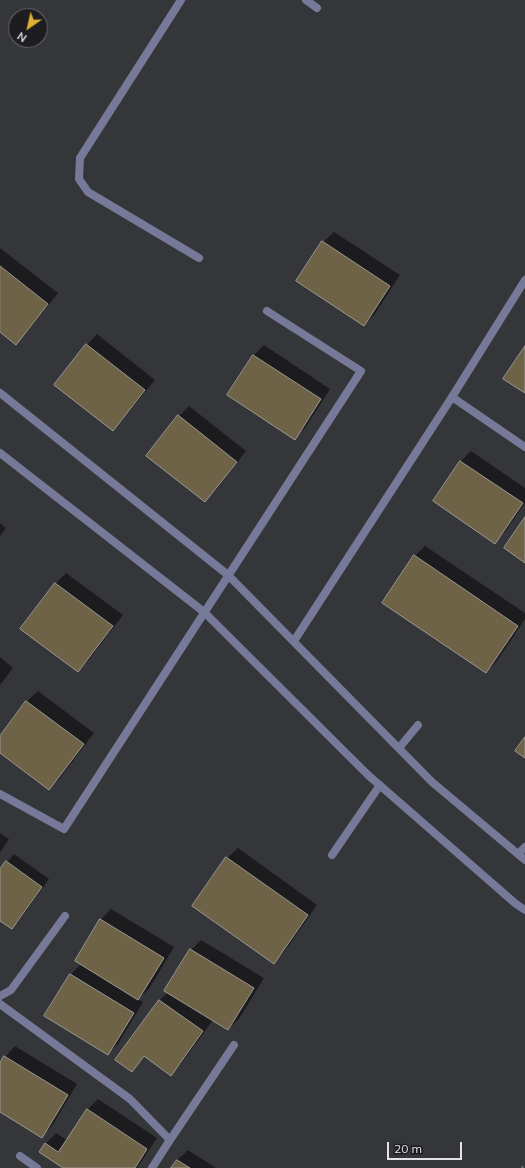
<!DOCTYPE html>
<style>
body{margin:0}
#map{position:relative;width:525px;height:1168px;overflow:hidden;background:#35363a;font-family:Mulish,sans-serif}
canvas{display:block}
.north{position:absolute;left:8px;top:8px;width:40px;height:40px;box-sizing:border-box;background:#1d1d1f;border:1px solid #6c6c6e;border-radius:50%;rotate:214deg;font-size:11px;font-weight:700;line-height:16px;text-align:center;color:#e3e3e5}
.north::after{content:'';display:block;margin:auto;width:14px;height:18px;background:#ddb133;clip-path:polygon(50% 0,100% 100%,50% 72%,0 100%)}
.scale{position:absolute;left:387px;top:1142px;width:75px;height:18px;box-sizing:border-box;border:2px solid #e3e3e5;border-top:0;padding-left:5px;font-size:12px;line-height:14px;white-space:nowrap;color:#e3e3e5;-webkit-text-stroke:3px #1d1d1f;paint-order:stroke}
</style>
<div id="map">
<canvas width="525" height="1168"></canvas>
<div class="north">N</div>
<div class="scale">20 m</div>
</div>
<script>
const c = document.querySelector('canvas').getContext('2d');
c.lineJoin = 'round';
function fill(path, color) {
  c.fillStyle = color;
  c.fill(path, 'evenodd');
}
function strokePath(path, color, width, dash) {
  c.strokeStyle = color;
  c.lineWidth = width;
  c.lineCap = dash ? 'butt' : 'round';
  c.setLineDash(dash || []);
  c.stroke(path);
}
fill(new Path2D(`
 M334,232l66,43 -26,40 -10,10 -41,-83z
 M0,248l58,45 -32,40 -10,10 -16,-12z
 M97,334l58,46 -32,39 -10,11 -26,-85z
 M264,345l66,44 -25,39 -11,10 -66,-43 26,-40z
 M189,406l57,45 -31,40 -11,10 -25,-85z
 M471,451l54,37v15l-20,29 -10,10 -61,-41 27,-40z
 M0,523l6,5 -6,8z
 M425,546l100,67v6l-28,42 -11,11 -71,-116z
 M66,573l57,42 -35,46 -10,10 -57,-42 35,-46z
 M0,657l13,11 -13,17z
 M38,691l56,42 -34,45 -11,11 -49,-37v-14l27,-37z
 M0,833l9,6 -9,14z
 M238,848l79,57 -33,47 -10,10 -47,-104z
 M14,854l35,25 -30,42 -7,7 -12,-8v-49z
 M111,909l63,38 -25,42 -11,10 5,3 -25,42 -11,10 -36,-80 10,-10 -5,-3 25,-42z
 M201,940l63,38 -25,41 -11,10 -15,-9 -32,44 -10,11 -26,-19 -13,14 -15,-11 43,-59 8,-8 23,-42z
 M15,1046l62,38 -25,42 -10,10 -42,-25v-46l5,-8z
 M98,1099l59,39 -20,30h-72l-25,-17 6,-8 10,-10 11,7 21,-31z
 M188,1150l28,18h-43l4,-8z`), '#0007');
const building = new Path2D(`
 M322,241l68,45 -26,40 -68,-45z
 M0,266l48,38 -32,41 -16,-13z
 M86,344l59,46 -32,41 -59,-46z
 M525,346v47l-22,-14z
 M253,355l68,44 -26,41 -68,-45z
 M178,415l59,47 -32,40 -59,-46z
 M460,461l63,42 -28,41 -62,-43z
 M525,517v46l-21,-15z
 M414,555l104,71 -32,47 -104,-70z
 M55,583l58,43 -35,46 -58,-43z
 M26,701l58,43 -35,46 -49,-37v-17z
 M525,737v21l-10,-7z
 M226,857l82,58 -34,49 -82,-58z
 M6,861l36,26 -30,42 -12,-8v-52z
 M100,919l64,39 -26,42 -63,-39z
 M190,949l64,39 -26,42 -64,-39z
 M70,974l64,39 -26,42 -64,-39z
 M159,1000l44,31 -32,45 -27,-20 -12,16 -17,-12z
 M4,1056l64,39 -26,43 -42,-26v-49z
 M87,1109l60,40 -12,19h-72l-24,-16 6,-9 13,9z
 M177,1160l13,8h-19z`);
fill(building, '#6f6347');
strokePath(building, '#9b9994', 1);
strokePath(new Path2D(`
 M522,1168l3,-4`), '#6f6f73', 2.5, [2, 3]);
strokePath(new Path2D(`
 M181,0l-101,158 -1,21 9,13 111,66
 M306,0l11,8
 M0,393l228,182 204,207 93,78
 M452,397l73,50
 M0,453l204,159 164,163 148,129 9,6
 M294,641l158,-244 73,-117
 M399,748l19,-23
 M0,794l64,35 297,-458 -94,-60
 M518,854l7,-7
 M332,855l48,-70
 M0,996l11,-6 54,-74
 M0,1004l130,95 40,41 -18,28
 M170,1140l64,-95
 M20,1156l17,12`), '#767998', 8);
</script>
